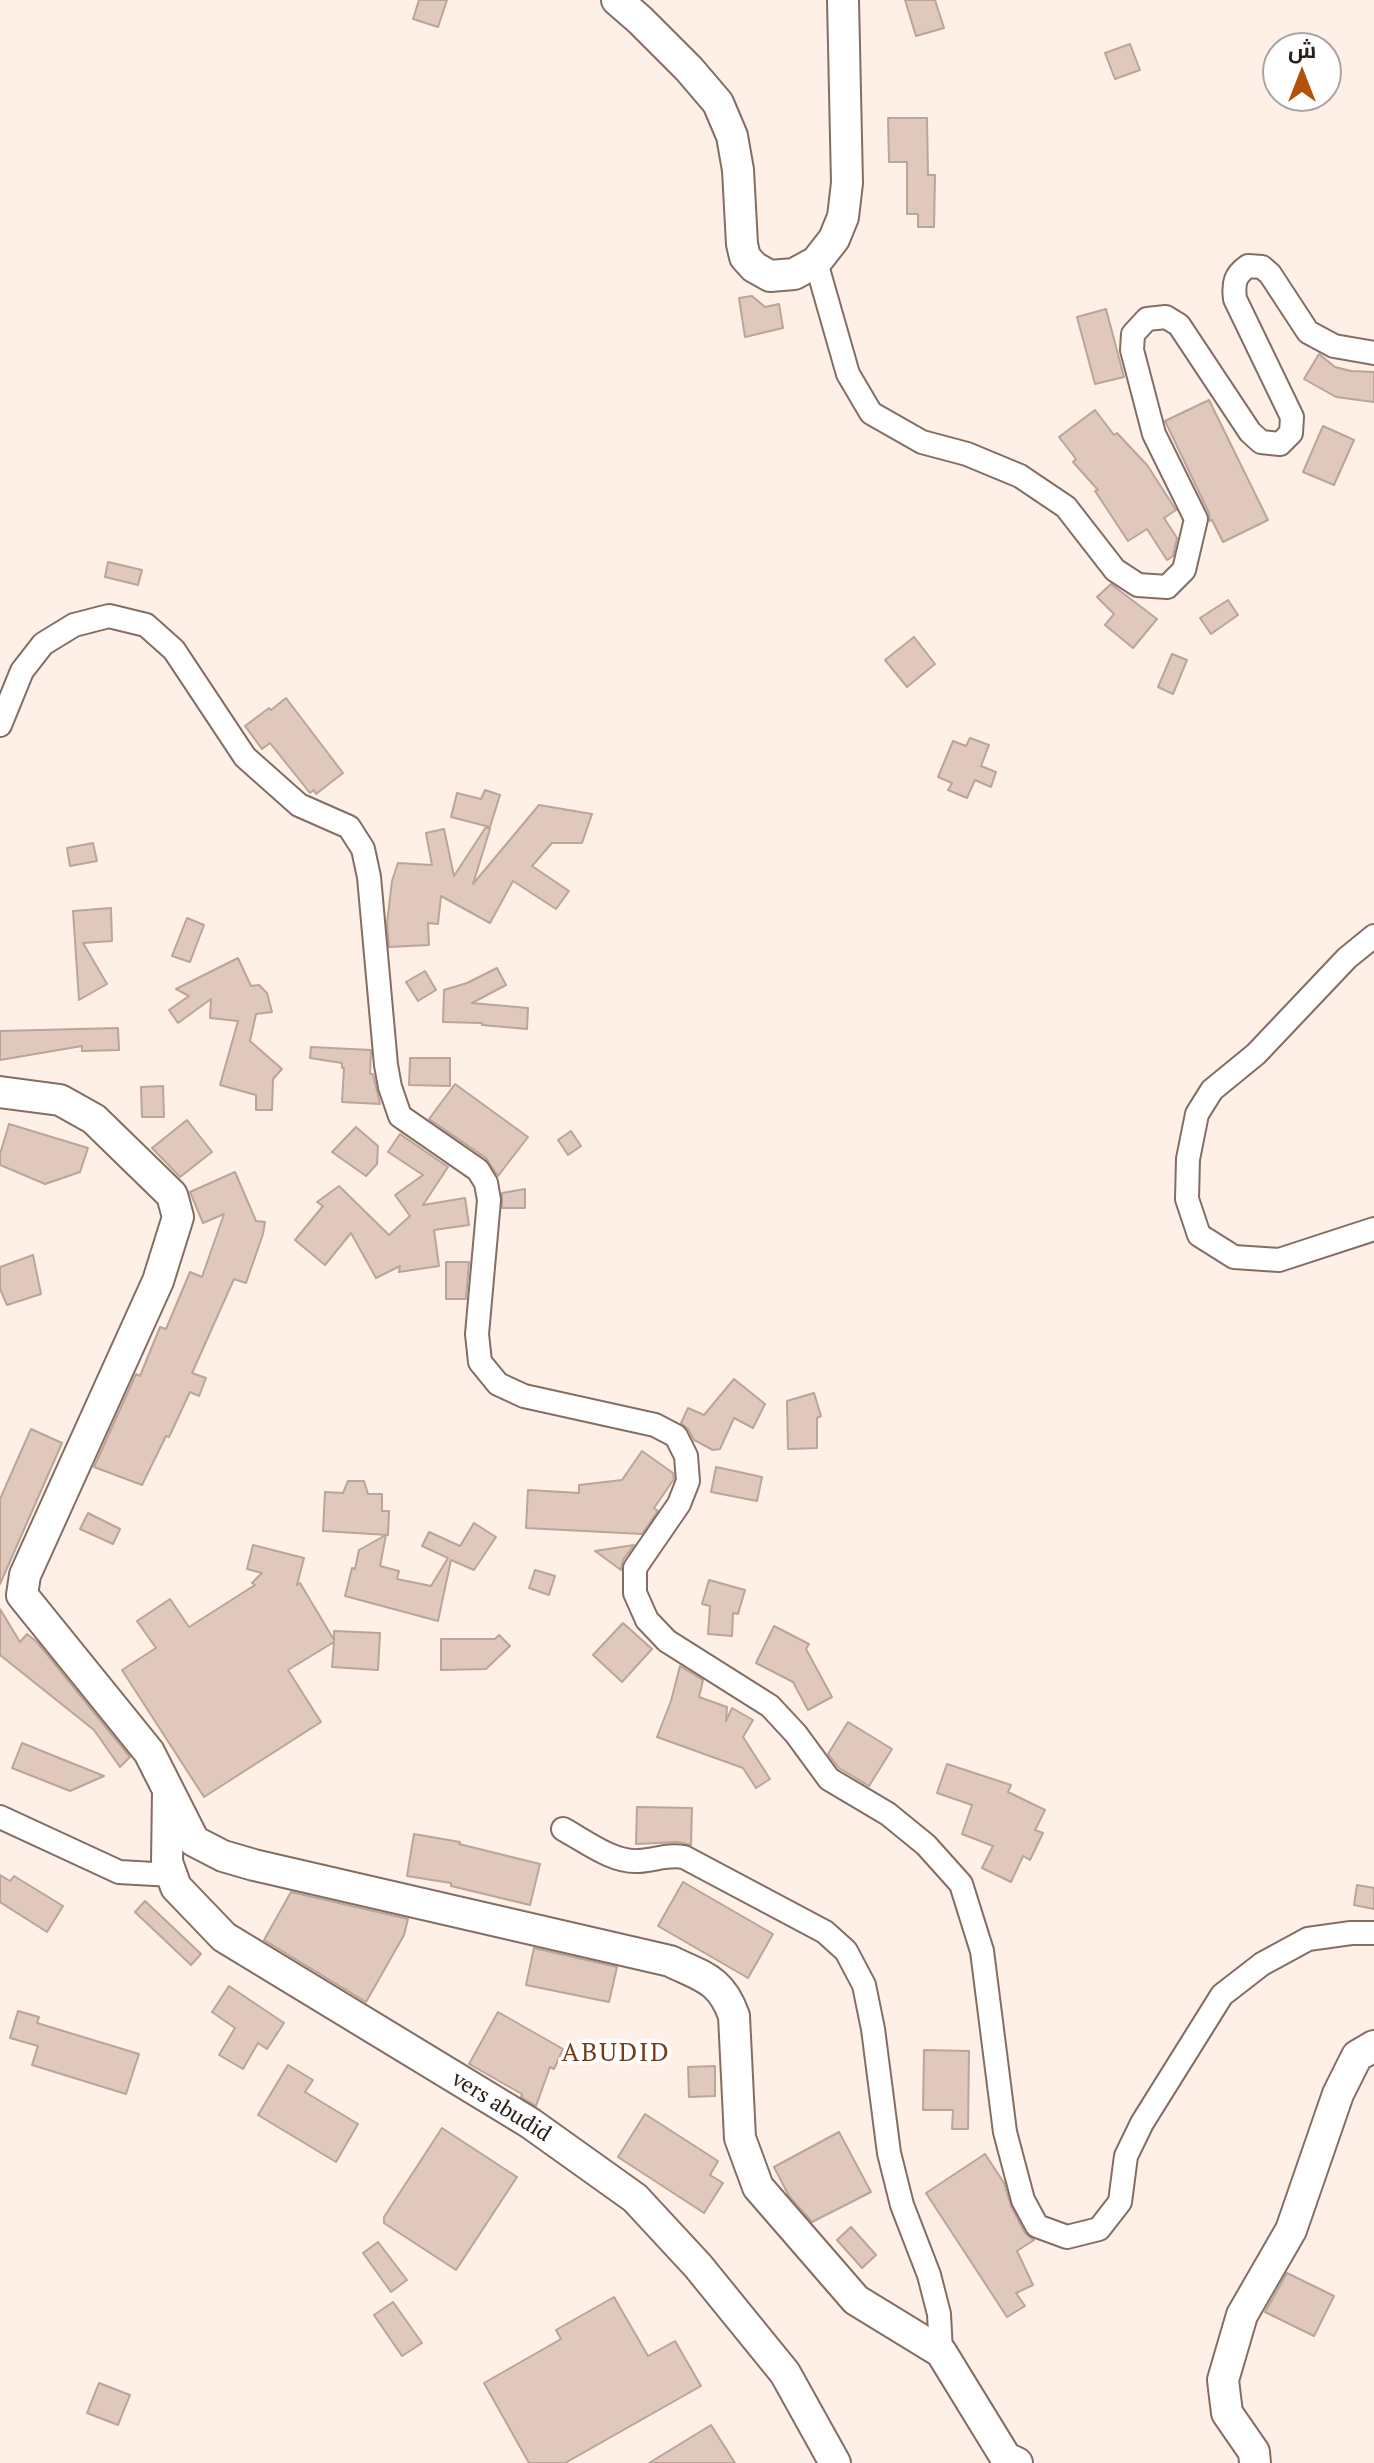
<!DOCTYPE html>
<meta charset="utf-8">
<style>
body{margin:0}
#map{position:relative;width:1374px;height:2463px;overflow:hidden;background:#feefe7;font-family:"PT Serif",Cairo,serif}
canvas{display:block}
.north{position:absolute;left:1262px;top:32px;width:80px;height:80px;box-sizing:border-box;background:#fff;border:2px solid #a9a5a3;border-radius:50%;rotate:0deg;font-size:22px;font-weight:700;line-height:32px;text-align:center;color:#281f1a}
.north::after{content:'';display:block;margin:auto;width:28px;height:36px;background:#b3530b;clip-path:polygon(50% 0,100% 100%,50% 72%,0 100%)}
</style>
<div id="map">
<canvas width="1374" height="2463"></canvas>
<div class="north">ش</div>
</div>
<script>
const c = document.querySelector('canvas').getContext('2d');
c.lineJoin = 'round';
function fill(path, color) {
  c.fillStyle = color;
  c.fill(path, 'evenodd');
}
function strokePath(path, color, width, dash) {
  c.strokeStyle = color;
  c.lineWidth = width;
  c.lineCap = dash ? 'butt' : 'round';
  c.setLineDash(dash || []);
  c.stroke(path);
}
function write(font, color, halo, rows, align = 'center') {
  c.font = font + ' "PT Serif",serif';
  c.lineWidth = 7;
  c.setLineDash([]);
  c.textBaseline = 'middle';
  c.strokeStyle = halo;
  c.fillStyle = color;
  for (const [text, x, y, turn = 0] of rows) {
    c.save();
    c.translate(x, y);
    c.rotate((+turn || 0) * Math.PI / 180);
    c.textAlign = isNaN(turn) ? turn : align;
    if (halo) c.strokeText(text, 0, 0);
    c.fillText(text, 0, 0);
    c.restore();
  }
}
const building = new Path2D(`
 M419,0h28l-9,27 -25,-8z
 M905,0h30l9,28 -28,8z
 M1130,44l10,26 -25,9 -10,-26z
 M888,118h39l1,57h7l-1,52h-16v-13h-11v-52h-18z
 M752,296l13,11 14,-3 4,24 -38,9 -6,-39z
 M1106,309l18,68 -29,7 -18,-67z
 M1319,354l16,13 16,4 23,1v30l-38,-5 -32,-18z
 M1209,400l59,120 -45,22 -11,-22 -2,1 -1,-8 -44,-92z
 M1095,410l19,25 3,-2 30,32 29,45 -12,8 13,20 -4,18 -6,4 -20,-31 -19,12 -33,-50 3,-1 -25,-28 3,-3 -17,-22z
 M1323,426l31,14 -20,45 -31,-13z
 M108,562l34,8 -4,15 -33,-8z
 M1111,584l46,35 -24,29 -28,-23 9,-11 -17,-17z
 M1228,600l10,15 -27,19 -11,-16z
 M914,637l21,27 -28,23 -22,-27z
 M1172,654l15,6 -14,34 -15,-7z
 M286,698l57,75 -27,21 -2,-4 -4,3 -40,-50 -8,6 -17,-23 24,-18 2,2z
 M970,738l19,7 -8,21 15,6 -5,15 -16,-7 -8,18 -19,-8 4,-7 -14,-6 15,-36 13,5z
 M485,790l15,5 -10,32 -39,-10 6,-24 24,6z
 M539,805l53,9 -10,29h-30l-20,23 37,25 -13,18 -43,-28 -23,42 -49,-27 -3,28 -10,-1 1,22 -40,2 -2,-24 5,-42 6,-18 34,2 -6,-32 18,-4 10,47 32,-49 4,2 -17,55z
 M93,843l4,18 -27,5 -3,-18z
 M111,908l1,33 -29,2 24,41 -28,16 -6,-89z
 M187,918l17,7 -14,37 -18,-6z
 M238,958l13,28 8,-1 8,8 5,19 -16,2 -6,27 32,28 -9,10 -1,31h-16v-15l-36,-10 18,-64 -28,-3 1,-19 -33,24 -9,-13 20,-14 -13,-7z
 M497,968l9,17 -34,18 56,5 -1,21 -45,-4v-2l-39,-1 1,-32 23,-7z
 M425,971l11,19 -18,11 -12,-19z
 M118,1028l1,22 -37,1v-5l-82,14v-29z
 M311,1047l60,3 -1,24h3l7,30 -38,-2 2,-34h-2v-5l-32,-5z
 M410,1058h40v28l-41,-1z
 M455,1084l73,53 -30,39 -12,-18 -57,-39z
 M163,1086l1,31h-22l-1,-30z
 M187,1120l25,32 -32,25 -28,-29z
 M9,1124l79,24 -8,24 -35,12 -45,-19v-11z
 M356,1127l22,19 -1,18 -11,12 -34,-24z
 M571,1131l10,15 -13,9 -10,-15z
 M400,1134l48,33 -25,38 42,-7 4,27 -35,5 5,36 -40,6 1,-6 -24,12 -25,-45 -26,32 -30,-25 28,-34 -6,-4 22,-16 50,49 21,-19 -15,-21 28,-20 -35,-23z
 M235,1172l21,49 9,1 -2,12 -17,49 -12,-4 -42,94 14,5 -7,18 -9,-4 -21,45 -3,-1 -24,49 -48,-18 42,-93 4,2 20,-49 6,2 24,-57 12,5 22,-63 -21,9 -13,-31z
 M525,1189v19h-23v-15z
 M33,1255l8,39 -34,11 -7,-16v-22z
 M446,1262h23l-3,37h-20z
 M734,1379l31,25 -12,24 -19,-10 -14,31 -7,1 -19,-10 -6,-11 -7,-6 7,-15 16,7z
 M814,1393l7,23 -4,2v30l-29,1 -1,-48z
 M31,1429l31,14 -62,141v-85z
 M642,1451l31,22 1,6 -20,29 4,3 -16,23 -116,-6 2,-38 51,3v-8l43,-5z
 M716,1467l46,10 -5,24 -46,-9z
 M348,1481h16l4,13h14v17h7l-1,24 -65,-4 2,-39 18,1z
 M88,1513l32,16 -7,15 -33,-15z
 M474,1523l22,14 -22,33 -23,-10 -13,61 -93,-25 7,-28 3,1 4,-19 27,-15 -6,31 19,5 -2,8 34,7 17,-28 -26,-12 7,-14 31,14z
 M253,1545l51,13 -7,27 3,-2 34,57v-9l46,2 -2,37 -46,-3 2,-25 -46,28 33,52 -117,75 -82,-127 34,-22 -19,-27 33,-22 19,28 66,-42 -3,-2 10,-10 -15,-4z
 M634,1545l-11,15 -2,10 -26,-19z
 M535,1570l20,6 -6,19 -20,-7z
 M709,1580l36,10 -7,24 -5,-1 -1,23 -24,-2 2,-28 -8,-2z
 M0,1609l20,33 7,-8 10,8 93,115 -10,10 -26,-37 -94,-75z
 M623,1623l29,26 -30,33 -29,-27z
 M774,1626l35,18 -3,5 26,48 -24,13 -15,-28 -37,-19z
 M499,1635l11,11 -24,23 -45,1v-31h54z
 M680,1666l23,14 -4,17 28,10 -1,14 6,-13 21,12 -10,17 27,42 -14,9 -13,-20 -86,-31 14,-36z
 M848,1722l44,27 -23,37 -30,-18 -11,-14z
 M22,1743l82,33 -34,15 -58,-23z
 M947,1764l64,21 -3,7 37,18 -10,20 8,3 -13,27 -7,-4 -12,26 -29,-14 11,-22 -31,-12 10,-29 -35,-12z
 M637,1807l55,1 -1,37 -13,-3 -42,2z
 M414,1834l46,8 -1,2 81,20 -10,41 -79,-19v-3l-44,-7z
 M0,1875l10,6 4,-5 49,30 -16,26 -47,-30z
 M683,1882l90,52 -25,44 -90,-52z
 M1357,1885l17,3v21l-20,-4z
 M291,1892l117,27 -4,16 -38,67 -102,-62z
 M145,1901l56,53 -10,11 -56,-53z
 M534,1948l83,19 -8,35 -83,-17z
 M229,1986l55,37 -17,26 -9,-6 -15,26 -24,-14 16,-27 -23,-16z
 M18,2011l21,6 -2,6 102,31 -13,40 -94,-29 6,-19 -28,-8z
 M498,2012l65,37 -9,20 -4,-2 -14,39 -15,-9 1,-3 -53,-30z
 M924,2050l45,1 -1,78h-16l1,-19h-30z
 M288,2065l25,15 -8,12 53,32 -22,38 -78,-47z
 M715,2066v30l-26,1 -1,-30z
 M645,2114l73,47 -8,14 13,8 -19,30 -86,-56z
 M442,2128l75,49 -61,93 -72,-47v-6z
 M839,2132l32,60 -59,30 -23,-26 -15,-29z
 M985,2154l19,29 7,23 14,27 9,7 -17,11 16,34 -17,8 9,13 -18,11 -81,-124z
 M851,2227l25,28 -14,13 -25,-28z
 M378,2242l29,38 -16,12 -28,-39z
 M1287,2273l47,23 -20,40 -49,-24z
 M614,2297l34,59 27,-15 26,45 -136,77h-36l-45,-80 77,-44 -5,-9z
 M393,2302l29,41 -20,13 -28,-41z
 M99,2383l31,12 -12,30 -31,-12z
 M711,2425l24,38h-86z`);
fill(building, '#e0c8bc');
strokePath(building, '#bba498', 2);
const street = new Path2D(`
 M816,262l32,112 23,39 51,29 45,12 53,22 46,31 49,63 23,15 29,2 17,-17 12,-51 -42,-85 -22,-84 1,-16 14,-15 19,-2 13,8 71,107 11,10 19,2 11,-11 1,-16 -57,-118c-2,-16 0,-24 13,-33l14,1 8,7 38,58 26,14 40,7
 M0,725l22,-54 21,-27 31,-19 35,-9 37,9 28,25 71,107 54,48 50,22 14,22 6,28 17,188 4,22 10,29 78,54 8,13 3,17 -12,134 3,28 18,22 26,12 131,29 21,11 10,20 2,25 -9,23 -44,64v25l12,27 20,21 103,65 26,28 33,45 59,35 38,31 35,39 21,67 23,181 18,68 14,26 30,11 32,-8 21,-27 6,-46 16,-33 80,-128 40,-31 46,-25 43,-6h23
 M1374,936l-27,22 -91,96 -44,36 -15,24 -9,45 -1,40 12,36 35,22 45,3 95,-31
 M0,1817l119,55 53,3
 M563,1829c22,12 50,34 76,32 17,-1 28,-7 45,-4l141,75 21,19 18,34 9,44 16,124 13,52 27,70 10,39 2,38`);
const secondary = new Path2D(`
 M617,0l23,20 49,49 29,34 14,33 6,34 4,74 3,13 9,10 16,9 24,-2 22,-12 18,-23 9,-22 4,-34 -4,-183
 M0,1092l60,8 34,19 78,76 6,22 -20,64 -133,294 -3,20 127,157 45,89 29,15 31,9 416,96c33,16 51,18 64,55l6,122 18,49 98,113 85,52 65,106 11,5
 M168,1793l-1,69 9,25 48,50 306,186 105,75 63,68 87,107 50,90
 M1255,2463l-1,-11 -27,-39 -4,-33 19,-65 49,-85 47,-136 19,-38 17,-10`);
strokePath(street, '#846e63', 26);
strokePath(secondary, '#846e63', 34);
strokePath(street, '#fff', 22);
strokePath(secondary, '#fff', 30);
write('22px', '#281f1a', '#fff', [
 ["vers abudid",501,2107,32]
]);
c.letterSpacing = '2px';
write('26px', '#783a12', '#fff', [
 ["ABUDID",616,2054]
]);
c.letterSpacing = '0px';
</script>
